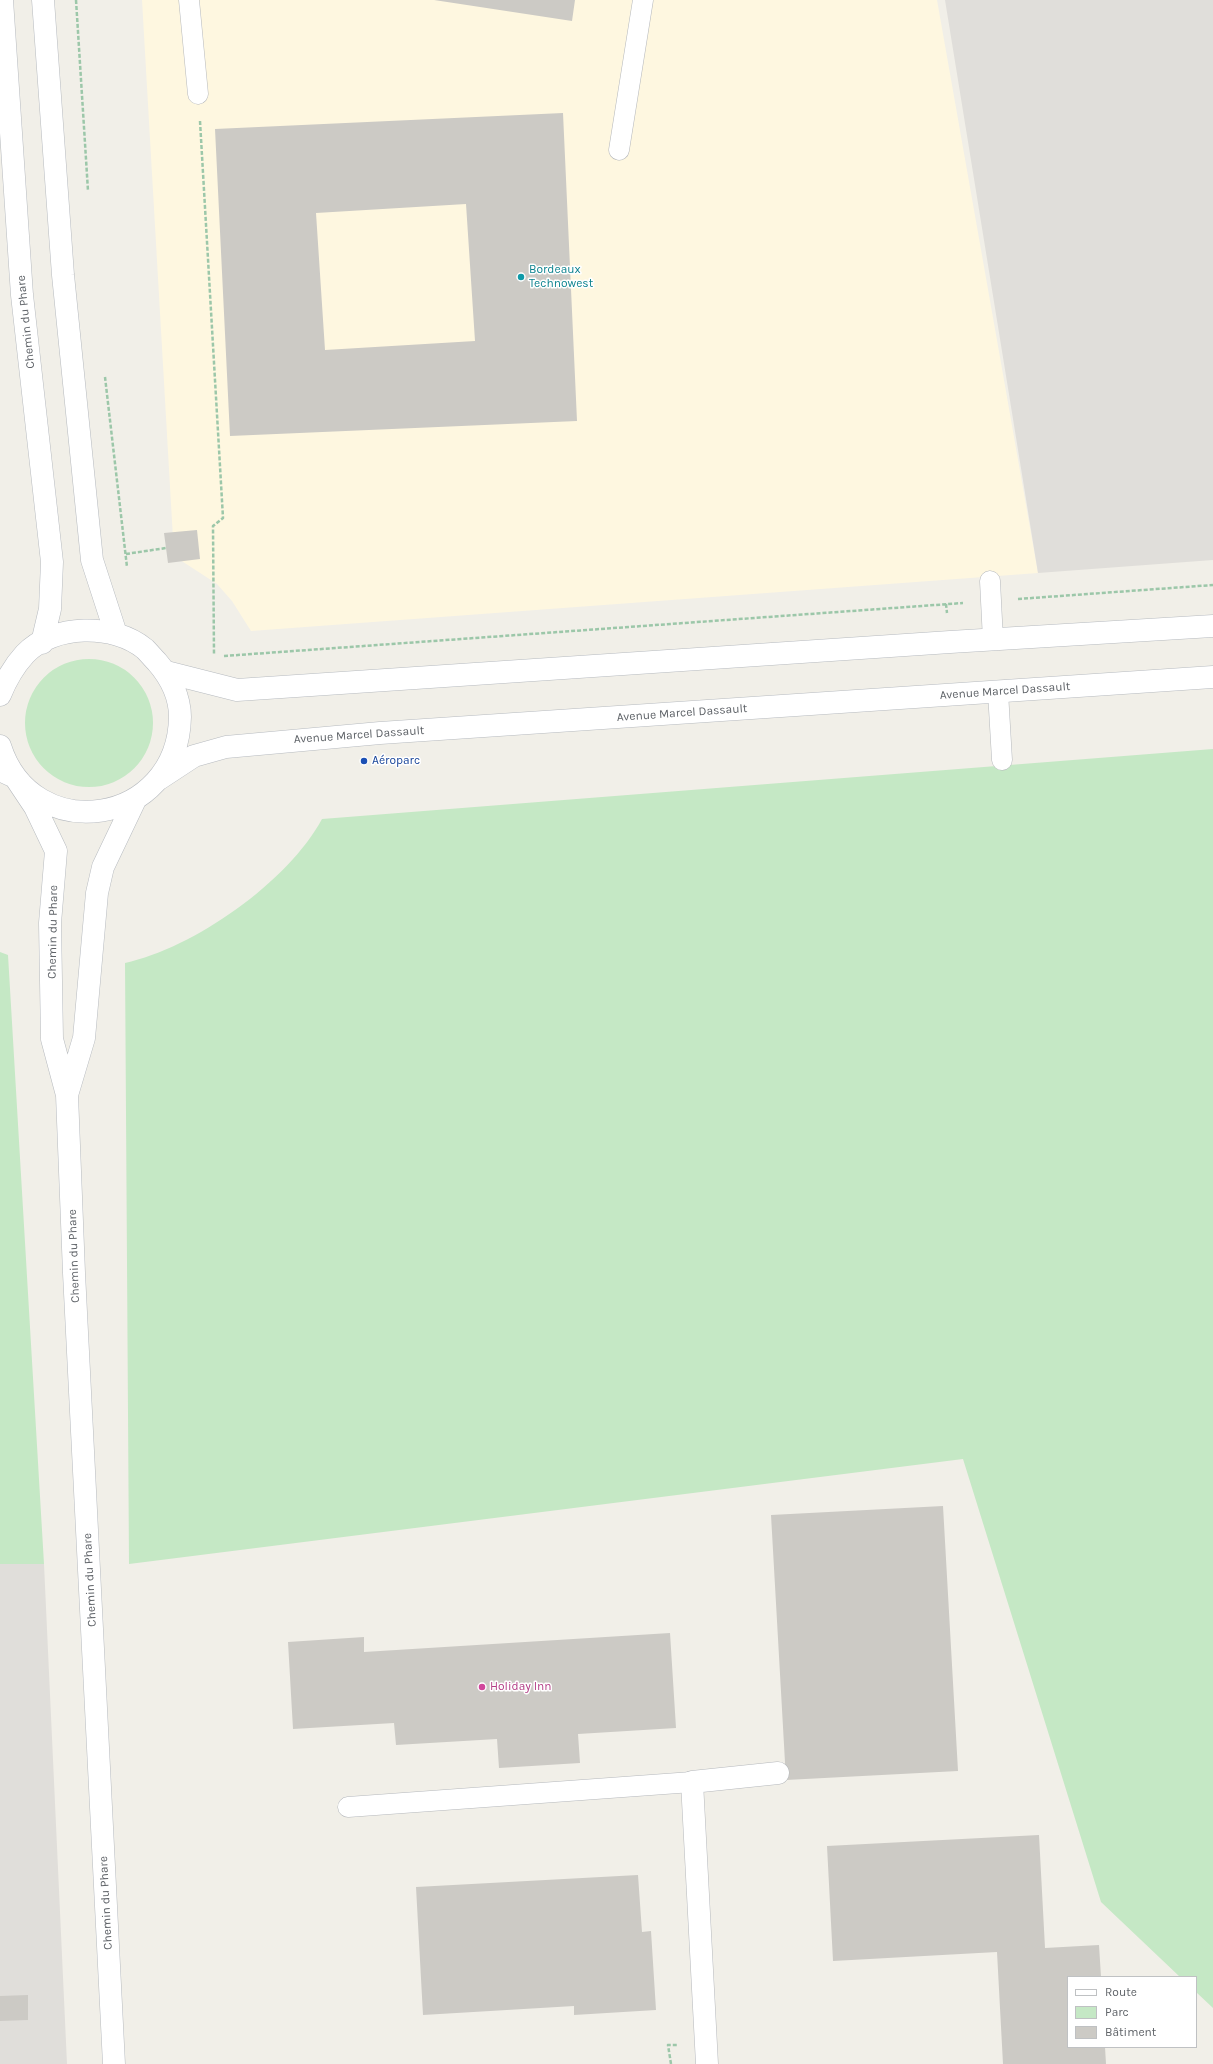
<!DOCTYPE html>
<meta charset="utf-8">
<style>
body{margin:0}
#map{position:relative;width:1213px;height:2064px;overflow:hidden;background:#f1efe8;font-family:Karla,sans-serif}
canvas{display:block}
.legend{position:absolute;left:1067px;top:1976px;width:130px;height:72px;box-sizing:border-box;background:#fff;border:1px solid #bfc1c3;margin:0;padding:5px 7px;list-style:none;font-size:12px;color:#5f6368}
.legend li{display:flex;align-items:center;gap:8px;height:20px}
.legend b{width:20px;border:1px solid #bfc1c3}
</style>
<div id="map">
<canvas width="1213" height="2064"></canvas>
<ul class="legend">
<li><b style="height:5px;background:#fff"></b>Route</li>
<li><b style="height:11px;background:#c5e8c5"></b>Parc</li>
<li><b style="height:11px;background:#cccac5"></b>Bâtiment</li>
</ul>
</div>
<script>
const c = document.querySelector('canvas').getContext('2d');
c.lineJoin = 'round';
function fill(path, color) {
  c.fillStyle = color;
  c.fill(path, 'evenodd');
}
function strokePath(path, color, width, dash) {
  c.strokeStyle = color;
  c.lineWidth = width;
  c.lineCap = dash ? 'butt' : 'round';
  c.setLineDash(dash || []);
  c.stroke(path);
}
function write(font, color, halo, rows, align = 'center') {
  c.font = font + ' Karla,sans-serif';
  c.lineWidth = 3;
  c.setLineDash([]);
  c.textBaseline = 'middle';
  c.strokeStyle = halo;
  c.fillStyle = color;
  for (const [text, x, y, turn = 0] of rows) {
    c.save();
    c.translate(x, y);
    c.rotate((+turn || 0) * Math.PI / 180);
    c.textAlign = isNaN(turn) ? turn : align;
    if (halo) c.strokeText(text, 0, 0);
    c.fillText(text, 0, 0);
    c.restore();
  }
}
fill(new Path2D(`
 M142,0h795l101,573 -787,58 -19,-30 -15,-17 -43,-28z`), '#fef7e0');
fill(new Path2D(`
 M945,0h268v560l-175,13z
 M0,1564h44l23,500h-67z`), '#e0deda');
fill(new Path2D(`
 M25 723a64 64 0 1 1 128 0a64 64 0 1 1-128 0Z
 M1213,749v1259l-17,-16v-15h-16l-79,-75 -138,-443 -834,105 -4,-601c69,-15 163,-81 197,-144z
 M0,952l8,3 36,609h-44z`), '#c5e8c5');
fill(new Path2D(`
 M434,0h141l-3,21z
 M563,113l14,308 -347,15 -15,-307zM466,204l9,137 -150,9 -9,-137z
 M197,530l3,29 -32,4 -4,-30z
 M943,1506l15,265 -172,9 -15,-265z
 M670,1633l6,95 -98,6 2,29 -81,5 -2,-29 -101,6 -2,-22 -101,6 -5,-87 76,-5v15z
 M1039,1835l6,113 54,-3 2,32h-33v70h37l1,17h-103l-6,-112 -164,9 -6,-115z
 M638,1875l4,57 9,-1 5,79 -82,5v-9l-151,9 -7,-128z
 M28,1995v25l-28,1v-25z`), '#cccac5');
const lane = new Path2D(`
 M189,0l9,94
 M619,150l24,-150
 M990,581l3,59
 M998,692l4,68
 M348,1807l344,-25`);
const street = new Path2D(`
 M707,2064l-15,-282 86,-9`);
const secondary = new Path2D(`
 M2,0l20,295 30,267 -2,47 -8,34
 M43,0l20,275 29,285 24,74
 M166,672l71,18 713,-48 263,-16
 M0,695c6,-15 14,-29 25,-41 28,-30 89,-31 120,-5 4,4 8,9 12,13 13,15 23,35 23,55 -2,109 -148,131 -180,29
 M0,770l15,7 20,30 21,44 -6,72 2,116 15,56 7,178 40,791
 M159,779l35,-23 32,-9 154,-14 833,-56
 M67,1095l17,-57 13,-145 6,-26 32,-67`);
strokePath(lane, '#b5b8bc', 21);
strokePath(street, '#b5b8bc', 23);
strokePath(secondary, '#b6babf', 23);
strokePath(new Path2D(`
 M76,0l12,191
 M200,121l23,397 -10,8 1,129
 M105,377l22,190
 M126,554l40,-6
 M1018,599l195,-14
 M946,604l1,9
 M224,656l739,-53
 M671,2064l-3,-19h9`), '#9cc7a9', 2.5, [4, 2]);
strokePath(lane, '#fff', 20);
strokePath(street, '#fff', 22);
strokePath(secondary, '#fff', 22);
for (const [x, y, r, color] of [
 [521,277,4,"#0f9aa8"],
 [364,761,4,"#1a4fb4"],
 [482,1687,4,"#d1479c"]
]) {
  const dot = new Path2D();
  dot.arc(x, y, r, 0, 2 * Math.PI);
  c.fillStyle = color;
  c.fill(dot);
  strokePath(dot, '#fff', 1.5);
}
write('12px', '#0d838f', '#fff', [
 ["Bordeaux",529,270],
 ["Technowest",529,284]
], 'left');
write('12px', '#5f6368', '#fff', [
 ["Chemin du Phare",26,322,-96],
 ["Avenue Marcel Dassault",1005,691,-4],
 ["Avenue Marcel Dassault",682,713,-4],
 ["Avenue Marcel Dassault",359,735,-4],
 ["Chemin du Phare",53,932,-89],
 ["Chemin du Phare",74,1256,-92],
 ["Chemin du Phare",90,1580,-93],
 ["Chemin du Phare",106,1903,-93]
]);
write('12px', '#164399', '#fff', [
 ["Aéroparc",372,761]
], 'left');
write('12px', '#b23c85', '#fff', [
 ["Holiday Inn",490,1687]
], 'left');
</script>
